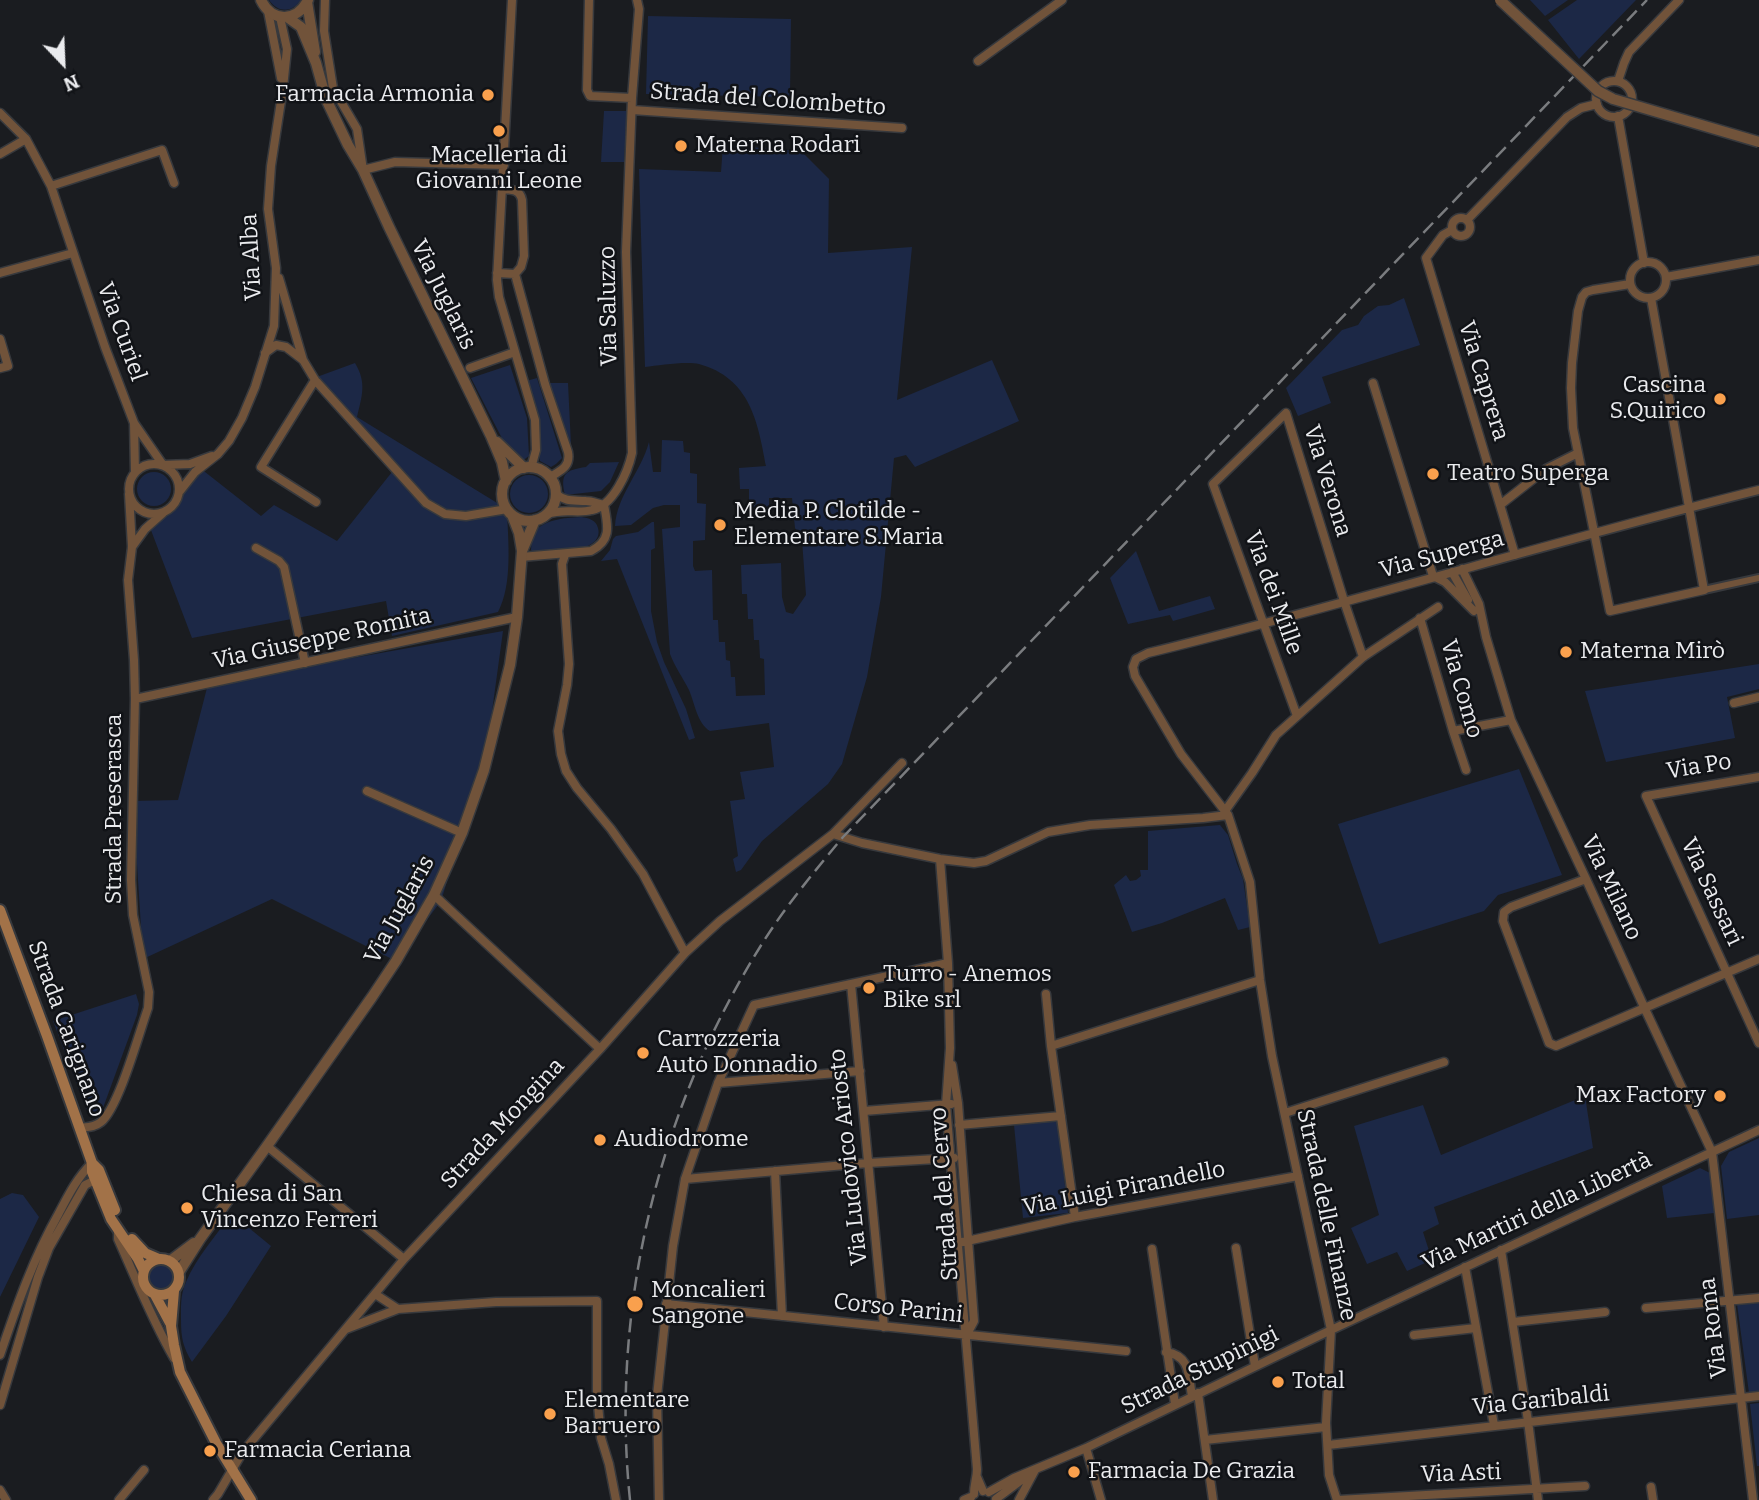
<!DOCTYPE html>
<meta charset="utf-8">
<style>
body{margin:0}
#map{position:relative;width:1759px;height:1500px;overflow:hidden;background:#1a1c20;font-family:Bitter,serif}
canvas{display:block}
.north{position:absolute;left:28px;top:28px;width:70px;height:70px;-webkit-text-stroke:5px #111317;paint-order:stroke;rotate:157deg;font-size:19px;font-weight:700;line-height:28px;text-align:center;color:#eaebee}
.north::after{content:'';display:block;margin:auto;width:24px;height:32px;background:#eaebee;clip-path:polygon(50% 0,100% 100%,50% 72%,0 100%)}
</style>
<div id="map">
<canvas width="1759" height="1500"></canvas>
<div class="north">N</div>
</div>
<script>
const c = document.querySelector('canvas').getContext('2d');
c.lineJoin = 'round';
function fill(path, color) {
  c.fillStyle = color;
  c.fill(path, 'evenodd');
}
function strokePath(path, color, width, dash) {
  c.strokeStyle = color;
  c.lineWidth = width;
  c.lineCap = dash ? 'butt' : 'round';
  c.setLineDash(dash || []);
  c.stroke(path);
}
function write(font, color, halo, rows, align = 'center') {
  c.font = font + ' Bitter,serif';
  c.lineWidth = 5;
  c.setLineDash([]);
  c.textBaseline = 'middle';
  c.strokeStyle = halo;
  c.fillStyle = color;
  for (const [text, x, y, turn = 0] of rows) {
    c.save();
    c.translate(x, y);
    c.rotate((+turn || 0) * Math.PI / 180);
    c.textAlign = isNaN(turn) ? turn : align;
    if (halo) c.strokeText(text, 0, 0);
    c.fillText(text, 0, 0);
    c.restore();
  }
}
fill(new Path2D(`
 M269,0h32c-9,13 -23,13 -32,0z
 M1530,0h38l-23,16z
 M1577,0h59l-57,59 -31,-39z
 M648,16l143,3 -1,78 -144,-3z
 M604,111h23l-3,51h-23z
 M723,145l78,6 28,28 -1,74 84,-6 -15,153 95,-40 27,61 -104,46 -9,-12 -12,3 -13,139 -14,80 -25,87 -14,20 -66,57 -21,29 -5,2 -3,-13 5,-3 -8,-55 15,-2 -5,-27 34,-5 -5,-44 -59,8c-13,-8 -15,-27 -21,-41 -6,-12 -14,-23 -19,-36l-8,-125 18,-2v-22h-16l-11,3 -22,17 -16,1c2,-31 26,-54 34,-84l4,30h8l1,-32 21,1 1,11 6,1v20l7,1v29l9,1 -1,36 -12,1v25l2,5 17,-1 1,50h5l1,22h6l1,18 4,1 1,16h4l1,19 29,-1 -1,-36 -4,-1 -1,-18h-5l-1,-21h-5l-1,-25h-5l-1,-29 40,-2 1,34 4,15 7,2 13,-19 -4,-55 -7,-12 -3,-30h-23v14h-20v-23h-9l-1,-21 27,-2c-8,-44 -16,-88 -67,-102 -12,-3 -40,1 -54,3l-6,-198 82,3z
 M1404,298l16,47 -98,32 9,26 -33,13 -12,-28 56,-58 16,-5 6,-9 14,-10 11,-1z
 M355,363c12,20 7,33 2,54l150,92c1,32 6,75 -9,103l-106,24 -6,-35 -194,37 -43,-113 51,-57 61,48 13,-11 63,36 55,-69 -78,-94z
 M510,365l17,53 2,38 -7,5 -12,-7 -39,-76z
 M537,378l25,80 -6,6 -5,3 -11,-6 -14,-80z
 M548,383h20l3,62 -4,-2z
 M619,462l-9,20 -9,9 -36,4c-5,-21 0,-25 21,-28l4,-4z
 M137 489a17 17 0 1 1 34 0a17 17 0 1 1-34 0Z
 M510 494a19 19 0 1 1 38 0a19 19 0 1 1-38 0Z
 M581,517c8,1 15,3 17,11 7,26 -49,24 -64,26l-3,-4 1,-17c14,-14 31,-15 49,-16z
 M652,522h2l1,26 -4,2v61l6,31 7,20 22,47 9,29 -6,2 -72,-181 -16,2 9,-11 3,-11 3,-3 22,-4z
 M1136,551l23,60 51,-15 5,13 -42,12 -3,-6 -42,9 -18,-46z
 M503,631l-19,139 -22,63 -21,68 -45,60 -124,-62 -129,60 -10,-158 45,-1 30,-116z
 M1759,664v25l-32,8 8,41 -129,24 -21,-71z
 M1519,769l43,106 -64,20 -14,16 -105,33 -41,-120z
 M1220,825l8,10 9,29 6,15 7,48 -12,3 -13,-32 -63,25 -30,9 -18,-47 12,-10 4,6 6,-1 5,-4 -1,-6h8v-39z
 M136,994l3,10 -2,11 -34,93 -11,7 -4,-2 -35,-92z
 M1585,1096l8,52 -159,59 5,17 -16,8 9,28 -25,11 -10,-19 -30,12 -16,-36 28,-13 -25,-89 69,-21 18,50z
 M1058,1120l10,93 -45,5 -9,-93z
 M1759,1138v77l-32,4 -6,-53 8,-14z
 M1700,1168l10,5 4,40 -47,5 -5,-32z
 M12,1193l11,2 16,22 -39,80v-98z
 M232,1214l39,32 -45,70 -34,46c-9,-15 -11,-24 -11,-42 0,-12 -1,-25 5,-38 10,-24 30,-47 46,-68z
 M149 1277a12 12 0 1 1 24 0a12 12 0 1 1-24 0Z
 M1759,1303v89l-10,1 -12,-89z
 M1759,1403v63h-2l-7,-62z`), '#1c2846');
const pedestrian = new Path2D(`
 M1704,590l55,-12`);
const minor = new Path2D(`
 M325,0l-1,31 9,57 24,41 6,41 32,-8 109,3
 M512,0l-15,280 2,17 36,123 1,30 -5,18
 M589,0l-2,90 3,6 42,2
 M268,11l13,67
 M978,61l84,-61
 M1618,81l6,-18 5,-11 50,-52
 M1596 99a18 18 0 1 1 36 0a18 18 0 1 1-36 0Z
 M632,110l270,18
 M0,113l26,26 25,47 54,161 29,76 29,42 27,-1 22,-8
 M1618,116l26,147
 M0,154l26,-15
 M51,186l111,-36 12,33
 M502,189c10,1 18,0 20,11l2,56 -3,11 -6,7
 M1452 227a9 9 0 1 1 18 0a9 9 0 1 1-18 0Z
 M1467,220l100,-103 14,-9 16,-4
 M1452,230l-9,5 -17,23 89,297
 M1630 280a18 18 0 1 1 36 0a18 18 0 1 1-36 0Z
 M0,273l73,-20
 M497,273l18,1 30,110 23,68c3,15 -8,19 -18,25
 M1666,277l93,-17
 M1630,284l-37,6 -7,2 -4,5 -4,14 -6,52 -1,25 2,40 37,183 94,-21 -53,-292
 M0,339l8,27 -8,2
 M265,353l11,-8 10,2 17,13 -24,-82
 M303,360l12,20 111,123 19,11 21,2 41,-7
 M470,368l45,-16
 M315,380l-54,87 55,35
 M1373,383l60,193 12,6 29,29
 M134,423l1,49
 M129 489a25 25 0 1 1 50 0a25 25 0 1 1-50 0Z
 M180,491l15,-19 23,-18 11,-13 13,-23 13,-31 19,-61 2,-58 -8,-59 3,-43 12,-78 4,-39 -7,-32
 M556,494c10,8 17,6 30,7 6,0 12,3 18,4
 M1500,505l46,-36 32,-16
 M547,514c18,-6 30,0 45,-4 21,-4 36,-38 40,-57l-6,-201 6,-154 7,-89 -2,-9
 M132,547l13,-18 18,-16
 M256,548l23,13 5,6 21,96
 M565,555l-3,9 7,100 -2,21 -9,46 3,23 5,17 11,17 34,41 32,45 42,79
 M521,557l70,-6c21,-11 17,-25 13,-46
 M1462,569l17,35 7,33 25,83 75,159 59,130 67,143 41,348
 M1452,572l16,28
 M1420,618l33,113 13,39
 M135,699l382,-82
 M1734,703l25,-6
 M1297,716l-84,-232 73,-71 58,188 19,56
 M1453,731l58,-11
 M1759,777l-113,19 113,247
 M367,791l95,42
 M1225,811l27,-38 24,-38 87,-78 75,-50
 M833,834l29,9 78,16 34,4 12,-2 62,-29 42,-7 113,-7 25,-3
 M940,859l8,104 2,85 -4,57 31,364c0,9 -3,15 -3,25
 M1586,879l-75,28 -7,5 -1,9 46,122 7,3 203,-87
 M434,895l166,154
 M851,984l33,343
 M1046,994l5,52
 M952,1065l6,38 16,218 -8,15
 M718,1083l142,-12
 M864,1111l87,-7
 M1285,1113l159,-51
 M959,1125l102,-9
 M80,1128c8,-1 15,-1 21,-6 18,-15 38,-89 47,-114l1,-16 -16,-77 -2,-35 4,-181 -1,-39 -6,-80 4,-33 -3,-53
 M267,1146l137,113
 M775,1171l7,145
 M685,1179l183,-16 86,-5
 M1075,1217l-24,-171 209,-66
 M118,1230v9c18,40 34,81 56,119
 M958,1243l117,-26 223,-41
 M1236,1248l19,118
 M1152,1249l23,155
 M1501,1250l27,171 10,79
 M1465,1267l29,158
 M375,1294l23,15 98,-7 101,-1v92l4,45 8,26 7,36
 M666,1304l460,47
 M1646,1308l113,-10
 M1513,1322l92,-10
 M346,1329l52,-20
 M1414,1335l62,-7
 M1166,1352c25,4 22,23 26,44
 M0,1355c17,-50 33,-96 59,-142 10,-19 18,-35 33,-50
 M1198,1393l15,107
 M0,1405l38,-128 11,-29 36,-63 10,-5
 M1205,1440l121,-13
 M1328,1445l431,-49
 M1086,1448l15,52
 M977,1477l6,14
 M1651,1487l2,13
 M0,1490l6,10
 M989,1492l25,-14 72,-30 245,-118 428,-200
 M996,1499l28,-21
 M119,1500l25,-30
 M213,1500l5,-6 24,-41 162,-194 196,-210 85,-96 35,-32 113,-87 69,-71
 M659,1500l-2,-104 16,-150 12,-67 33,-96 36,-78 194,-42
 M964,1500l7,-3
 M1019,1500l16,-30
 M1337,1500l-8,-25 -3,-52 5,-93 -59,-274 -12,-76 -10,-98 -22,-67 -47,-61 -46,-78 -2,-9 3,-8 12,-6c205,-50 406,-112 611,-163
 M1338,1500l247,-14`);
const tertiary = new Path2D(`
 M261,0c11,23 36,22 47,0
 M307,2l8,50
 M287,17l14,10 15,36 10,36 22,46 15,25 26,57 102,209 11,26 4,19
 M497,442l27,26
 M502 494a27 27 0 1 1 54 0a27 27 0 1 1-54 0Z
 M522,551l13,-31
 M170,1261l24,-18
 M179,1272l21,-33 67,-93 105,-149 24,-36 38,-66 28,-62 22,-63 26,-105 7,-48 5,-66 -3,-18 -7,-18`);
const secondary = new Path2D(`
 M0,910l47,126 45,127v9l19,47 27,40 6,12
 M92,1163l7,7 16,40
 M132,1239l13,14 14,6
 M143 1277a18 18 0 1 1 36 0a18 18 0 1 1-36 0Z
 M174,1291l-3,35 3,19 6,27 36,71 35,57
 M155,1295l15,28`);
strokePath(pedestrian, '#37393d', 10);
strokePath(minor, '#37393d', 11);
strokePath(tertiary, '#37393d', 13);
strokePath(secondary, '#37393d', 14);
strokePath(pedestrian, '#71533a', 6);
strokePath(minor, '#71533a', 8);
strokePath(tertiary, '#71533a', 10);
strokePath(secondary, '#a27248', 10);
strokePath(new Path2D(`
 M630,1500c-20,-192 28,-389 130,-553 24,-39 54,-75 83,-110l804,-837`), '#7a7c7f', 2.5, [14, 7]);
const tertiaryBridge = new Path2D(`
 M1500,0l98,91 15,8 146,43`);
strokePath(tertiaryBridge, '#37393d', 13, []);
strokePath(tertiaryBridge, '#71533a', 10);
for (const [x, y, r, color] of [
 [488,95,7,"#f9a04d"],
 [499,131,7,"#f9a04d"],
 [681,146,7,"#f9a04d"],
 [1720,399,7,"#f9a04d"],
 [1433,474,7,"#f9a04d"],
 [720,525,7,"#f9a04d"],
 [1566,652,7,"#f9a04d"],
 [869,988,7,"#f9a04d"],
 [643,1053,7,"#f9a04d"],
 [1720,1096,7,"#f9a04d"],
 [600,1140,7,"#f9a04d"],
 [187,1208,7,"#f9a04d"],
 [635,1304,9,"#f9a04d"],
 [1278,1382,7,"#f9a04d"],
 [550,1414,7,"#f9a04d"],
 [210,1451,7,"#f9a04d"],
 [1074,1472,7,"#f9a04d"]
]) {
  const dot = new Path2D();
  dot.arc(x, y, r, 0, 2 * Math.PI);
  c.fillStyle = color;
  c.fill(dot);
  strokePath(dot, '#111317', 2.5);
}
write('23px', '#eaebee', '#111317', [
 ["Farmacia Armonia",474,95,"right"],
 ["Materna Rodari",695,146],
 ["Macelleria di",499,156,"center"],
 ["Giovanni Leone",499,182,"center"],
 ["Cascina",1706,386,"right"],
 ["S.Quirico",1706,412,"right"],
 ["Teatro Superga",1447,474],
 ["Media P. Clotilde -",734,512],
 ["Elementare S.Maria",734,538],
 ["Materna Mirò",1580,652],
 ["Turro - Anemos",883,975],
 ["Bike srl",883,1001],
 ["Carrozzeria",657,1040],
 ["Auto Donnadio",657,1066],
 ["Max Factory",1706,1096,"right"],
 ["Audiodrome",614,1140],
 ["Chiesa di San",201,1195],
 ["Vincenzo Ferreri",201,1221],
 ["Moncalieri",651,1291],
 ["Sangone",651,1317],
 ["Total",1292,1382],
 ["Elementare",564,1401],
 ["Barruero",564,1427],
 ["Farmacia Ceriana",224,1451],
 ["Farmacia De Grazia",1088,1472]
], 'left');
write('23px', '#eaebee', '#111317', [
 ["Strada del Colombetto",768,100,4],
 ["Via Alba",252,257,-93],
 ["Via Juglaris",443,295,64],
 ["Via Saluzzo",609,306,-91],
 ["Via Curiel",121,332,70],
 ["Via Caprera",1483,381,73],
 ["Via Verona",1327,481,73],
 ["Via Superga",1442,555,-15],
 ["Via dei Mille",1273,593,70],
 ["Via Giuseppe Romita",322,639,-12],
 ["Via Como",1461,689,74],
 ["Via Po",1699,767,-9],
 ["Strada Preserasca",115,809,-90],
 ["Via Milano",1611,888,65],
 ["Via Sassari",1711,892,65],
 ["Via Juglaris",400,910,-61],
 ["Strada Carignano",66,1029,70],
 ["Strada Mongina",503,1124,-47],
 ["Via Ludovico Ariosto",849,1157,-96],
 ["Via Luigi Pirandello",1124,1189,-11],
 ["Strada del Cervo",945,1194,-94],
 ["Via Martiri della Libertà",1537,1212,-25],
 ["Strada delle Finanze",1326,1215,78],
 ["Corso Parini",898,1309,6],
 ["Via Roma",1714,1328,-97],
 ["Strada Stupinigi",1200,1371,-26],
 ["Via Garibaldi",1541,1401,-6],
 ["Via Asti",1461,1474,-2]
]);
</script>
